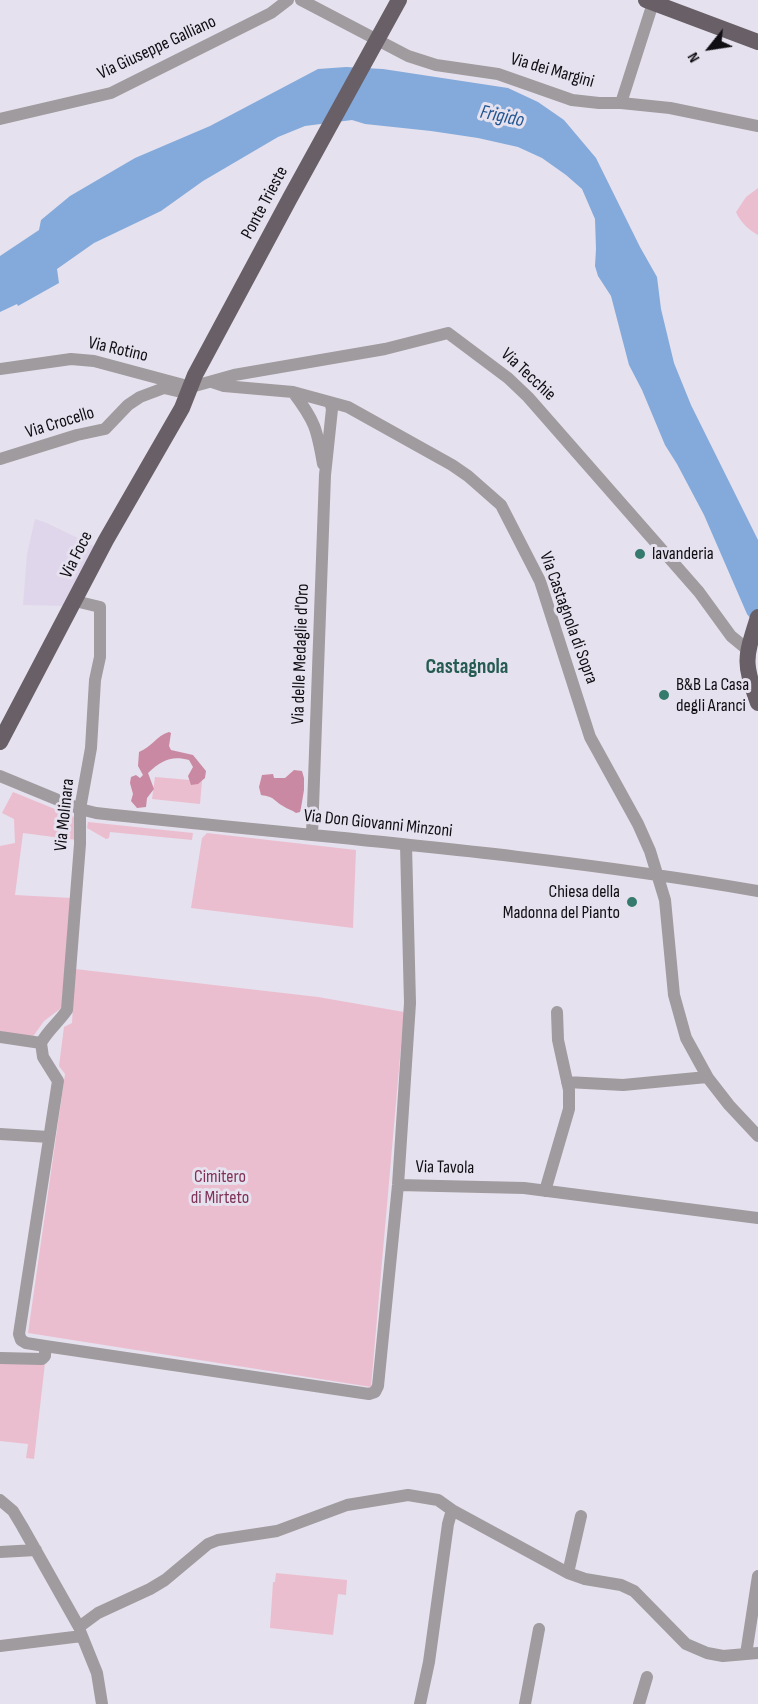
<!DOCTYPE html>
<style>
body{margin:0}
#map{position:relative;width:758px;height:1704px;overflow:hidden;background:#e6e1ee;font-family:"Sofia Sans Condensed",sans-serif}
canvas{display:block}
.north{position:absolute;left:680px;top:18px;width:60px;height:60px;-webkit-text-stroke:4px #e6e1ee;paint-order:stroke;rotate:240deg;font-size:16px;font-weight:700;line-height:24px;text-align:center;color:#100e13}
.north::after{content:'';display:block;margin:auto;width:21px;height:27px;background:#100e13;clip-path:polygon(50% 0,100% 100%,50% 72%,0 100%)}
</style>
<div id="map">
<canvas width="758" height="1704"></canvas>
<div class="north">N</div>
</div>
<script>
const c = document.querySelector('canvas').getContext('2d');
c.lineJoin = 'round';
function fill(path, color) {
  c.fillStyle = color;
  c.fill(path, 'evenodd');
}
function strokePath(path, color, width, dash) {
  c.strokeStyle = color;
  c.lineWidth = width;
  c.lineCap = dash ? 'butt' : 'round';
  c.setLineDash(dash || []);
  c.stroke(path);
}
function write(font, color, halo, rows, align = 'center') {
  c.font = font + ' "Sofia Sans Condensed",sans-serif';
  c.lineWidth = 6;
  c.setLineDash([]);
  c.textBaseline = 'middle';
  c.strokeStyle = halo;
  c.fillStyle = color;
  for (const [text, x, y, turn = 0] of rows) {
    c.save();
    c.translate(x, y);
    c.rotate((+turn || 0) * Math.PI / 180);
    c.textAlign = isNaN(turn) ? turn : align;
    if (halo) c.strokeText(text, 0, 0);
    c.fillText(text, 0, 0);
    c.restore();
  }
}
fill(new Path2D(`
 M35,519l12,4 49,24 -31,59 -42,-1 4,-51z`), '#dfd6eb');
fill(new Path2D(`
 M758,188v47c-9,-5 -18,-13 -22,-23l10,-15z
 M155,777l47,4 -2,23 -48,-5z
 M13,792l64,26v22l-54,-7 -8,62 57,3 -8,108 -20,15 -12,17 -32,-7v-185l15,-3 -1,-24 -12,-6z
 M88,822l105,11 -1,7 -82,-8 -1,6 -3,1 -19,-11z
 M207,833l149,17 -3,78 -162,-20 11,-70z
 M75,969l243,28 86,15 -33,375 -343,-54 37,-259 -6,-8 5,-39 8,-4z
 M0,1361l45,2 -11,96 -8,-1 2,-14 -28,-3z
 M276,1573l71,7 -1,15 -8,-1 -5,41 -63,-7 3,-46h2z`), '#ebbecf');
fill(new Path2D(`
 M169,732l2,1 -2,13 2,4 22,5 13,16 -1,7 -7,6 -7,1 -3,-9 5,-9 -4,-7c-18,-5 -28,1 -41,13l6,16 -7,9 -1,9 -9,1 -6,-7 2,-7 -3,-11 1,-6 5,-2 4,3 3,-3 -5,-9 1,-14c13,-5 17,-16 30,-20z
 M294,770l8,1 2,7v12l-3,18 -1,4 -4,1c-4,-3 -9,-4 -13,-7 -10,-6 -8,-9 -22,-11l-2,-8 3,-12 11,-1 1,4h11z`), '#c989a2');
fill(new Path2D(`
 M346,67l37,2 125,19 30,14 26,18 32,38 44,89 17,30 4,32 13,54 17,42 67,135v88l-11,-14 -43,-99 -27,-51 -12,-19 -23,-55 -13,-25 -18,-69 -13,-20 -3,-10 1,-17 -1,-30 -13,-30 -16,-14 -24,-17 -24,-11 -40,-9 -47,-7 -66,-7 -13,-4 -47,6 -27,11 -75,44 -42,30 -67,32 -37,26 2,14 -41,23 -1,-2 -17,8v-56l39,-26 2,-10 29,-24 65,-38 75,-32 108,-57z`), '#83aadb');
strokePath(new Path2D(`
 M301,0l107,56 28,9 62,9 74,26 27,3h22l49,5 88,18
 M621,103l33,-103
 M0,119l111,-26 160,-80 17,-13
 M0,369l71,-10 23,2 97,26 43,-12 151,-26 63,-16 60,45 20,19 171,195 32,44 17,14
 M212,382l12,4 69,6 55,15 104,58 16,11 33,29 39,76 50,156 48,87 12,27 15,49 9,95 12,43 22,40 21,27 29,31
 M293,392c22,29 24,37 30,72
 M0,459l77,-24 28,-6 23,-24 12,-8 24,-9 13,3
 M0,776l80,33 16,4c221,24 443,40 662,78
 M312,835l13,-360 7,-66 -2,-7
 M0,1037l41,6
 M41,1043l2,14 15,24 -39,253 2,6 5,3 19,3 324,48 6,-2 3,-6 20,-201 12,-182 -4,-158
 M41,1043c7,-13 18,-21 26,-33l13,-166v-35l11,-61 4,-68 5,-23v-50l-25,-6
 M567,1082l56,3 84,-8
 M0,1134l49,3
 M398,1185l126,3 234,30
 M545,1191l24,-82v-19l-11,-50 -1,-28
 M0,1358l42,1 3,-3v-10
 M0,1500l13,11 9,15 57,101 19,-14 52,-24 15,-9 43,-36 10,-4 59,-9 70,-26 61,-10 30,5 14,10 116,63 17,6 36,6 13,6 52,53 21,9 16,3 35,-3
 M0,1552l36,-2
 M568,1573l13,-57
 M80,1631l17,42 5,31
 M0,1646l82,-10
 M746,1654l12,-78
 M420,1704l9,-42 19,-138 4,-14
 M525,1704l14,-75
 M639,1704l8,-27`), '#a09b9f', 12);
strokePath(new Path2D(`
 M646,0l112,42
 M758,617c-13,41 -15,45 0,86
 M0,742l106,-202 76,-132 13,-33 95,-177 109,-198`), '#685f67', 16);
for (const [x, y, r, color] of [
 [640,554,6,"#367a6d"],
 [664,695,6,"#367a6d"],
 [632,902,6,"#367a6d"]
]) {
  const dot = new Path2D();
  dot.arc(x, y, r, 0, 2 * Math.PI);
  c.fillStyle = color;
  c.fill(dot);
  strokePath(dot, '#e6e1ee', 2);
}
write('18px', '#100e13', '#e6e1ee', [
 ["Via Giuseppe Galliano",157,48,-25],
 ["Via dei Margini",552,71,16],
 ["Ponte Trieste",265,203,-62],
 ["Via Rotino",118,350,13],
 ["Via Tecchie",528,375,43],
 ["Via Crocello",60,423,-17],
 ["Via Foce",77,555,-63],
 ["Via Castagnola di Sopra",568,618,70],
 ["Via delle Medaglie d'Oro",301,654,-88],
 ["Via Molinara",65,815,-84],
 ["Via Don Giovanni Minzoni",378,824,6],
 ["Via Tavola",445,1168,1]
]);
write('18px', '#100e13', '#e6e1ee', [
 ["lavanderia",652,554],
 ["B&B La Casa",676,685],
 ["degli Aranci",676,706],
 ["Chiesa della",620,892,"right"],
 ["Madonna del Pianto",620,913,"right"]
], 'left');
write('18px', '#7f3255', '#e6e1ee', [
 ["Cimitero",220,1177],
 ["di Mirteto",220,1198]
]);
write('italic 20px', '#215592', '#e6e1ee', [
 ["Frigido",502,117,12]
]);
write('bold 21px', '#255b51', '#e6e1ee', [
 ["Castagnola",467,668]
]);
</script>
